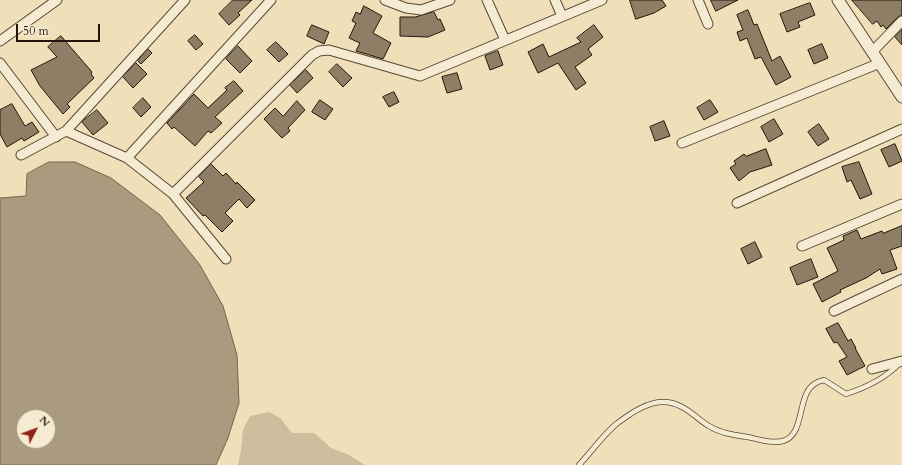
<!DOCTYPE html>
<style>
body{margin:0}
#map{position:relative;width:902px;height:465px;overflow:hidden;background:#efe0ba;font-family:Cardo,serif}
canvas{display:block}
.north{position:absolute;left:16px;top:409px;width:40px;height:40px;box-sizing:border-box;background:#f5ebd2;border:1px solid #a29582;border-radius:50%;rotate:48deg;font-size:11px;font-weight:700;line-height:16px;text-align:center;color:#251409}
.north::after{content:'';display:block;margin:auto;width:14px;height:18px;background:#8f2418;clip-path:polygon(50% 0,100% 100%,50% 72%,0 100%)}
.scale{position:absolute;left:16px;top:24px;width:84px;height:18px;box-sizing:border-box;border:2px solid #251409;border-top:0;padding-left:5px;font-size:12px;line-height:14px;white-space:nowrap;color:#251409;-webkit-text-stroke:3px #f5ebd2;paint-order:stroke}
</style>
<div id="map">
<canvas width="902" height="465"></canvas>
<div class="north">N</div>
<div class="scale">50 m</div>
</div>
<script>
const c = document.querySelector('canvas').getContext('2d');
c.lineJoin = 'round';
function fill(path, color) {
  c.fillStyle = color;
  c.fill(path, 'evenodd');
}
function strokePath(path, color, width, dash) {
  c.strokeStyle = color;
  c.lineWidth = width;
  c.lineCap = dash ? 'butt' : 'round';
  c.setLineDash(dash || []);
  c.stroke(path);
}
fill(new Path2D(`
 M269,412l11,6 12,15h22l17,15 18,7 16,10h-127l3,-15 2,-20 7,-14z`), '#cdbd9c');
const water = new Path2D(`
 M49,162h26l36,16 49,37 40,50 23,41 14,49 2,48 -11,35 -12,27h-216v-267l26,-2 1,-22zM24,417h24v24h-24z`);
fill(water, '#aa9b7e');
strokePath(water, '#75654f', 1);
const building = new Path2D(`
 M233,0h19l-14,13 2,2 -11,10 -10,-11z
 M630,0h32l4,6 -12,7 -18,6z
 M711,0h27l-22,11z
 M852,0h50v15l-4,2 -12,12 -3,-4 -2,2 -4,-6 -4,3z
 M810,3l5,12 -17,7 2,5 -13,5 -7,-18z
 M364,6l18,10 -9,17 18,10 -8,16 -27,-8 4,-8 -11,-5 7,-15 -4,-2 4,-9 4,2z
 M748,10l6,15 3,-1 15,37 8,-5 11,21 -15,8 -15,-28 -6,2 -8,-21 -7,3 -3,-9 6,-2 -6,-15z
 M434,12l4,8 2,-1 5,11 -17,7 -28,-1v-19h15z
 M312,25l17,7 -5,12 -17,-8z
 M594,25l9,12 -15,12 4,6 -17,12 11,16 -10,7 -18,-27 -20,10 -10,-21 15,-8 6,13 32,-15 -4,-4z
 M902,30v15l-7,-8z
 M195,35l8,9 -7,6 -8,-9z
 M61,36l31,36 -1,2 3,4 -27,26 3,3 -7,7 -23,-28 -9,-16 26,-13 -9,-10z
 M276,42l12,12 -9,8 -12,-12z
 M822,44l6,14 -14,6 -6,-14z
 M238,46l14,15 -12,12 -14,-14z
 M148,49l4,4 -11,11 -3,-3z
 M498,51l5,14 -13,5 -5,-14z
 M136,63l11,11 -14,14 -10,-11z
 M337,64l15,14 -9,9 -14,-15z
 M306,70l7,8 -16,15 -7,-8z
 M457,73l5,16 -15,4 -5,-16z
 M234,81l9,10 -28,26 7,6 -11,10 -3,-2 -13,15 -21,-19 -2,2 -5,-6 27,-29 14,14 19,-18 -2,-2z
 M394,92l5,10 -10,5 -6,-10z
 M143,98l8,9 -10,10 -8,-9z
 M320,100l13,9 -8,11 -13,-8z
 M710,100l8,12 -14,8 -7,-12z
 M297,101l8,9 -17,18 2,3 -8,7 -18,-19 11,-11 8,8z
 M12,104l13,22 7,-4 7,10 -15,9 -2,-3 -15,9 -7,-13v-24z
 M97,110l11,13 -15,12 -11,-13z
 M774,119l9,15 -14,8 -8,-15z
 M664,121l6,15 -15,5 -5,-14z
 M819,124l10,15 -11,7 -10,-14z
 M895,144l7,17 -13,6 -8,-17z
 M766,149l6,16 -22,7 -11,9 -9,-13 6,-4 -2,-3 10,-7 2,2z
 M859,162l13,32 -12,5 -9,-19 -4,2 -5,-15z
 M211,164l12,12 3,-3 10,11 1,-2 18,18 -8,8 -8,-9 -14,14 8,8 -11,11 -17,-17 -2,1 -17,-18 18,-16 -5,-5z
 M902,226v20l-12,4 7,19 -15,5 -2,-5 -14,9 -26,12 1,2 -19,10 -9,-18 25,-13 -11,-23 17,-8 -1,-4 14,-6 4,9 21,-8 1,2z
 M755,242l7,15 -14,7 -7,-15z
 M811,259l7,18 -21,8 -7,-17z
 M838,323l10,18 3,-2 5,9h-1l10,18 -18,9 -8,-14 8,-4 -10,-15 -3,1 -8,-14z`);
fill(building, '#8e7e65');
strokePath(building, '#251409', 1);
const service = new Path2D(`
 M579,465c12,-13 22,-27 35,-39 3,-3 8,-6 12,-9 17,-12 36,-21 56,-10 10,5 18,14 27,19 11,7 25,9 38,11 12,2 24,7 36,4 23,-6 13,-48 33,-58 2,-2 6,-2 8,-3l22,14c19,-6 39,-16 53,-30`);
const minor = new Path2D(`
 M385,0l21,8 15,2 29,-10
 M487,0l18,40
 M555,0l7,16
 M698,0l10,24
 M0,41l57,-41
 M872,52l30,-31
 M0,63l56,74
 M66,131l119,-131
 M682,143l198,-80
 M21,155l45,-24 61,27 46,36 53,65
 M127,158l144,-158
 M173,194l139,-139 7,-4 10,-1 91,26 182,-76
 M737,203l165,-74
 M802,246l100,-42
 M834,311l68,-32
 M872,369l30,-8`);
const tertiary = new Path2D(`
 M838,0l64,97`);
strokePath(service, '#584735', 6);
strokePath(minor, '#584735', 11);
strokePath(tertiary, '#584735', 13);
strokePath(service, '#f5ebd2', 4.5);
strokePath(minor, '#f5ebd2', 9);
strokePath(tertiary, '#f5ebd2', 11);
</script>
